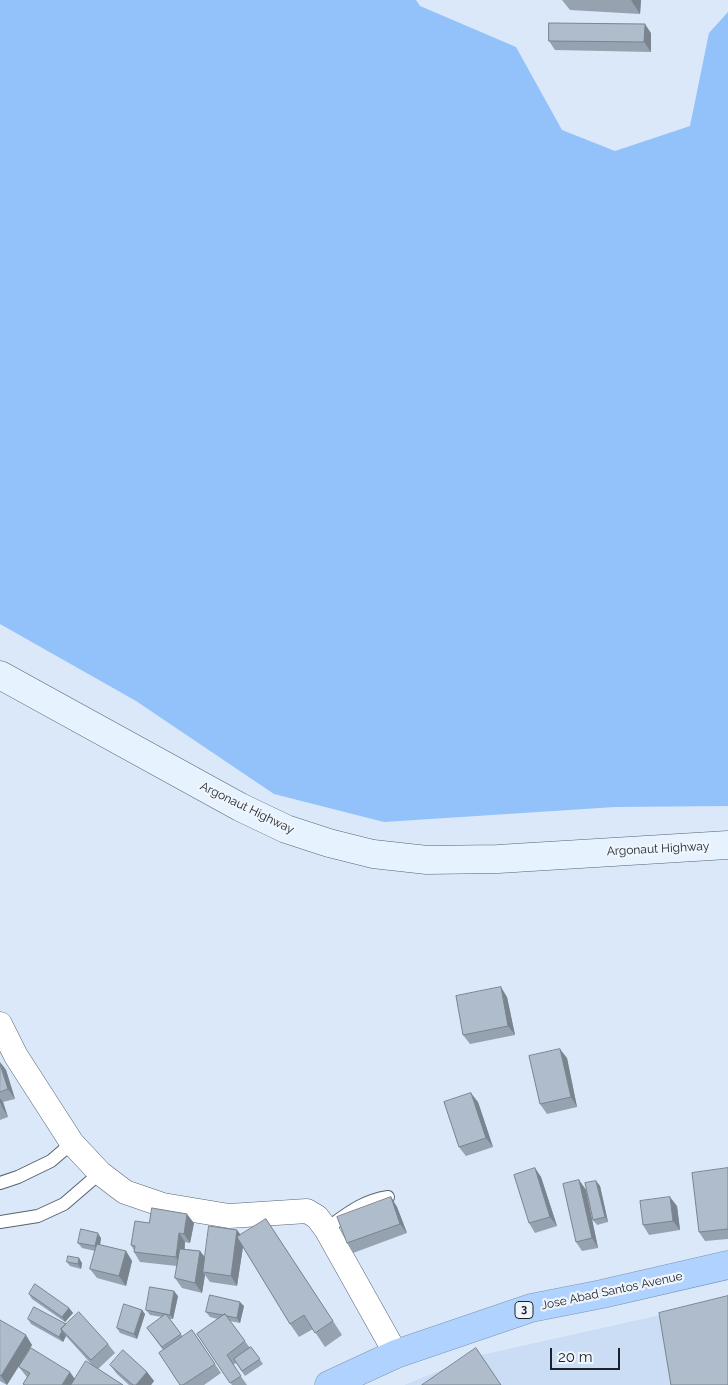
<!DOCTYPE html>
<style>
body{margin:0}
#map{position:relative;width:728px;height:1385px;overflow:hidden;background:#dae8fa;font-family:Raleway,sans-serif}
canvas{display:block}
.scale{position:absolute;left:550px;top:1348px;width:70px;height:22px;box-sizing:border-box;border:2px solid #1c2128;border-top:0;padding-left:6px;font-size:15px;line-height:18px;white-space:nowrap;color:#1c2128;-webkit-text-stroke:4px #eff5fc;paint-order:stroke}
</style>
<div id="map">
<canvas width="728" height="1385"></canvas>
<div class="scale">20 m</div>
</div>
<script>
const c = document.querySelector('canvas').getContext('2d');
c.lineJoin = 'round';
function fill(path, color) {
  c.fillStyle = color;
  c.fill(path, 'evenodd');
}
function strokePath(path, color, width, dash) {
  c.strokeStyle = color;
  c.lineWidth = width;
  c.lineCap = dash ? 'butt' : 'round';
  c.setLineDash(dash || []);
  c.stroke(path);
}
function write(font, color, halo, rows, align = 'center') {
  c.font = font + ' Raleway,sans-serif';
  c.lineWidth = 4.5;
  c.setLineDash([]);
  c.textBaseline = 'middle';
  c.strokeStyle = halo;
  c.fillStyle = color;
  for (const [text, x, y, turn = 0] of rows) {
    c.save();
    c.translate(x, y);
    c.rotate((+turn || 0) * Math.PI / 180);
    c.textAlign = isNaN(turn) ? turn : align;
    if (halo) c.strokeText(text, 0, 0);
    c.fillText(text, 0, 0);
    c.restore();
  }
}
fill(new Path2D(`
 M728,1300v85h-324l73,-29z`), '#caddf4');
fill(new Path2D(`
 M0,0h416l4,6 96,41 46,83 53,21 75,-25 19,-93 19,-21v794l-113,1 -231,15 -110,-28 -138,-93 -136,-77z`), '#93c1fa');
const lane = new Path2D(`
 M0,1183l18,-6 33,-16 21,-18
 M0,1222l38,-6 26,-12 36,-31
 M326,1229c21,-15 36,-28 62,-32`);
const street = new Path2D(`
 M0,1024l16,32 56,87 28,30 25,19 38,13 66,11 78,-5 10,6 9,12 70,125`);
const secondary = new Path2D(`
 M0,675l240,132 46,22 43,14 44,11 54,6 71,-1 230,-14`);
const highway = new Path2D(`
 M329,1385l67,-31 135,-46 71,-14 126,-29`);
strokePath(lane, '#576372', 14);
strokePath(street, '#576372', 25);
strokePath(secondary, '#576372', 29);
strokePath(highway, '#7c94b3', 29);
strokePath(lane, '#fff', 12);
strokePath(street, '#fff', 24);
strokePath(secondary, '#e7f2ff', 28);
strokePath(highway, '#b0d2fe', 28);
fill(new Path2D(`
 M562,0h79l-1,14 -70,-4z
 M651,33v19l-96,-2 -6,-9z
 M507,997l8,38 -45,9 -7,-9z
 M567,1058l10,49 -30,7 -7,-10z
 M0,1062l6,8 9,29 -12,3 5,15 -8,3z
 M478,1102l15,45 -27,9 -7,-9z
 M535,1168l6,9 16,49 -22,7 -6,-10z
 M728,1168v71l-23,2 -6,-9z
 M579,1180l7,10 12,58 -16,3 -6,-9z
 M596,1181l4,5 8,36 -11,3 -4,-5z
 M391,1197l6,10 10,26 -54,20 -6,-10z
 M677,1206l3,24 -31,5 -6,-10z
 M266,1219l76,116 -17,12 -12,-18 -14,8 -9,-13 -47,-77 -6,39 -27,-4 -5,-7 -3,18 -20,-5 -7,-10 2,-12 -37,-4 -6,-10v-2l-3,-5 18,-22h45l-4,20 -5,-1v7l15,2 5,7 32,-28 4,5z
 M101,1238l-1,7 26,6 6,10 -6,25 -29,-8 -7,-9 5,-18 -13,-3 -4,-5z
 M67,1262l15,1 -1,6 -11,-3z
 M29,1294l40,14 4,5 -8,9 -33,-23z
 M178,1296l-5,23h-3l13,18 9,-7 29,43 -17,12h-24l-17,-35 -16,-22 15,-11 -12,-2 -4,-5z
 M244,1306l-4,17 -10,-2 20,27 1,-1 12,17 -18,12 -9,-13 -3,2 14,20h-15l-35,-51 21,-15 -8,-2 -4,-5z
 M142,1310l3,4 -8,25 -17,-6 -3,-5z
 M28,1319l38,5 42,20 7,9 -17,16 25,16h-99l-1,-1 4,-7 -1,-1 -7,-9 56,12 18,-13 -27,-30 -3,6 -32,-18z
 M0,1320l32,25 -25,40 -7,-4z
 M110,1365l37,7 7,9 -3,4h-22l-12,-11z`), '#96a2af');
fill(new Path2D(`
 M631,0h10l-1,14z
 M645,24l6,9v19l-7,-10z
 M501,987l6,10 8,38 -7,-9z
 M560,1049l7,9 10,49 -6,-10z
 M0,1062l6,8 9,29 -7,-10z
 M471,1093l7,9 15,45 -7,-9z
 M0,1098l3,4 5,15 -6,-10 -2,-5z
 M535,1168l6,9 16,49 -7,-9z
 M579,1180l7,10 12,58 -6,-10z
 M596,1181l4,5 8,36 -3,-5z
 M391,1197l6,10 10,26 -7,-9z
 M670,1197l7,9 3,24 -7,-9z
 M187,1214l7,9 -4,20 -6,-9z
 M266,1219l9,14 67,102 -9,-14z
 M237,1230l7,10 -7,46 -6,-10z
 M98,1233l3,5 -2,13 -4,-5z
 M179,1233l6,9 -3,25 -6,-10z
 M126,1251l6,10 -6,25 -7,-10z
 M200,1251l7,9 -4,12 2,3 -3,18 -7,-10z
 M79,1258l3,5 -1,6 -3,-5z
 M174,1291l4,5 -5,23 -3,-4z
 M240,1302l4,4 -4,17 -3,-5z
 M69,1308l4,5 -8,9 -3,-5z
 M142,1310l3,4 -8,25 -3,-5z
 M62,1331l4,5 -3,6 -4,-5z
 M26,1335l6,10 -25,40 -6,-9z
 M70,1372l7,10 -2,3h-13z
 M147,1372l7,9 -3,4h-15z`), '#7a848f');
const building = new Path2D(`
 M549,23l96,1 -1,18 -95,-1z
 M501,987l7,39 -45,9 -7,-39z
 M560,1049l11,48 -31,7 -11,-48z
 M0,1064l8,25 -8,3z
 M471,1093l15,45 -27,9 -15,-45z
 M535,1168l15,49 -21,6 -15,-48z
 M728,1168v61l-29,3 -7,-59z
 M579,1180l13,58 -16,4 -13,-58z
 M596,1181l9,36 -12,3 -8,-37z
 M391,1197l9,27 -53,19 -10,-26z
 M670,1197l3,24 -30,4 -3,-24z
 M152,1208l35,6 -3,20 -5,-1 -3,24 -42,-5 1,-6 -4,-1 4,-24 14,2z
 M266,1219l67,102 -18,12 -11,-18 -14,9 -53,-87z
 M209,1226l28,4 -6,46 -28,-4z
 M81,1229l17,4 -3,13 -17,-3z
 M97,1244l29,7 -7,25 -29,-7z
 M180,1249l20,2 -5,32 -20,-5z
 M68,1256l11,2 -1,6 -11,-2z
 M35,1284l34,24 -7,9 -33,-23z
 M150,1287l24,4 -4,24 -24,-5z
 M210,1295l30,7 -3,16 -10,-2 -2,-2 -2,1 -17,-3z
 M728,1296v89h-57l-12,-72z
 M124,1304l18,6 -8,24 -17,-6z
 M34,1307l32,17 -5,5 1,2 -3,6 -31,-18z
 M79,1312l29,32 -17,16 -30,-31z
 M166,1314l15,20 -19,13 -15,-19z
 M225,1314l20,27 -18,14 14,21 -11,7 -33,-49z
 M0,1320l26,15 -25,41 -1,-1z
 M192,1330l23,34 -32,21h-3l-21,-32z
 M251,1347l9,12 -18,12 -8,-12z
 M31,1348l39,24 -8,13h-37l-2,-1 7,-11 -11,-6z
 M476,1348l25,37h-79z
 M123,1350l24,22 -11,13h-3l-23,-20z
 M86,1361l37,24h-52z`);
fill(building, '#aebccc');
strokePath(building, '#7a848f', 1);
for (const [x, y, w] of [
 [524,1310,18]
]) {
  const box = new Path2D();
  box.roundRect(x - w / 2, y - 8.5, w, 17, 4);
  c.fillStyle = '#eff5fc';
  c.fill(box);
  strokePath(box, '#1c2128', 1);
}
write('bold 11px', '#1c2128', null, [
 ["3",524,1310]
]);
write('12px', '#1c2128', '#eff5fc', [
 ["Argonaut Highway",247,808,26],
 ["Argonaut Highway",658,849,-3],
 ["Jose Abad Santos Avenue",612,1291,-12]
]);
</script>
